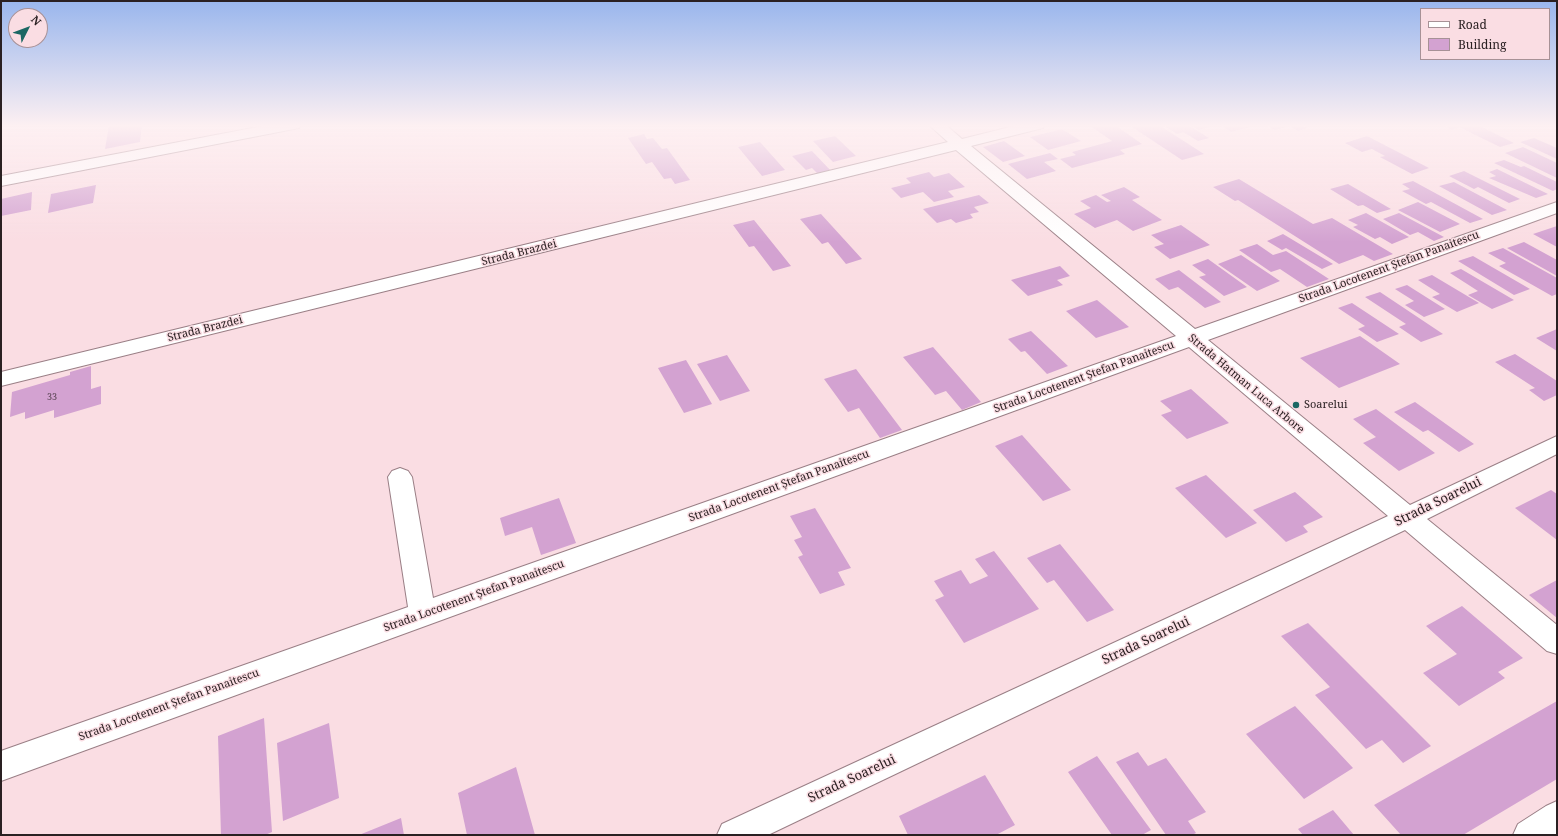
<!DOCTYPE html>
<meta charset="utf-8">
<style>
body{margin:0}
#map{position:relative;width:1558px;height:836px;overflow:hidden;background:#fadde3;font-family:"Noto Serif",serif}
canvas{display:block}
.frame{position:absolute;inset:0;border:2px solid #2a2022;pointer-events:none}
.legend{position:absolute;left:1420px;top:8px;width:130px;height:52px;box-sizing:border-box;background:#fadde3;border:1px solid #a79196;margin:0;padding:5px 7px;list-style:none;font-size:12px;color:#2a2022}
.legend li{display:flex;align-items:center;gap:8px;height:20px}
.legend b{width:20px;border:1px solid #a79196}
.north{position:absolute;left:8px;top:8px;width:40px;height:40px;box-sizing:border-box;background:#fadde3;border:1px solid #a79196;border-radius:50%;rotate:48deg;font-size:11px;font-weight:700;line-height:16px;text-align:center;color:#2a2022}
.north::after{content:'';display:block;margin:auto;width:14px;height:18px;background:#1b6763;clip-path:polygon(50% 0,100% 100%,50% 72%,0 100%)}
</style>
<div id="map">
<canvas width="1558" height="836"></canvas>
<div class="frame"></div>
<ul class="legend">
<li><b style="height:5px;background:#fff"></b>Road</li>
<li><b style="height:11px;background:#d3a2d1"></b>Building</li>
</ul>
<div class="north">N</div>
</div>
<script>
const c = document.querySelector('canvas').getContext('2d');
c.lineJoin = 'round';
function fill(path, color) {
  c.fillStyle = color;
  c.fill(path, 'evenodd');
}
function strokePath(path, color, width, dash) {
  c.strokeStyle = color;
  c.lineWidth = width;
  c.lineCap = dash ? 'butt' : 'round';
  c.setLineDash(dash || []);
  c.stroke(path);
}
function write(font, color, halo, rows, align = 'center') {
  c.font = font + ' "Noto Serif",serif';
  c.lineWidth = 3;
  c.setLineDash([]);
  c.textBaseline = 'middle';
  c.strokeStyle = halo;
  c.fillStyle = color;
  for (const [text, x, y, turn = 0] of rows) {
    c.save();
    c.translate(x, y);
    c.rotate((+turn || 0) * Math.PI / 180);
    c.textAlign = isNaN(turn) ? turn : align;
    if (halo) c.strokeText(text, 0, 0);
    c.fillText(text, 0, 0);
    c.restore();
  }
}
fill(new Path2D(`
 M109,125h33l-2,17 -35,7z
 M1089,125h26l27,19 -22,6 5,4 -53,14 -12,-9 16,-4 -4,-3 40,-11z
 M1129,125h30l45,29 -22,6z
 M1163,125h25l21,13 -11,3 -15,-9 -6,2z
 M1191,125h22v1l-15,4z
 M1220,125h27l3,2 -19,5z
 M1266,125h16l4,2 -11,3z
 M1288,125h14l5,3 -9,3z
 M1444,125h34l36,18 -14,4 -41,-20 -7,3z
 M1062,129l19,12 -33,9 -18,-13z
 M644,134l3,5 6,-1 9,11 5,-1 23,32 -15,4 -4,-6 -7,1 -12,-17 -6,2 -18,-26z
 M835,136l21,20 -23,6 -20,-21z
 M1367,136l62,32 -17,6 -32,-17 5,-1 -13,-7 -10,3 -17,-9z
 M1534,138l23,10v11l-37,-17z
 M1004,141l21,15 -22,6 -20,-15z
 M760,142l25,28 -23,6 -24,-29z
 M1523,147l34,16v15l-52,-25z
 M812,151l20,21 -13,3 -7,-7 -6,2 -14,-14z
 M1050,153l8,6 -14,3 12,9 -29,8 -19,-15z
 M1504,160l17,7 3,-1 33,16v7l-4,2 -59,-28z
 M1497,169l51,25 -12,4 -47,-20 7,-2 -7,-4z
 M1464,171l56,28 -11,4 -31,-16 -4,2 -25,-13z
 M929,172l5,5 15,-4 16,14 -17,4 6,6 -20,5 -11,-10 -22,6 -10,-10 20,-5 -5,-5z
 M1239,179l74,45 19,-6 61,36 -19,7 -11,-6 -24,9 -101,-64 -3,1 -22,-14z
 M1413,181l70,38 -13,4 -39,-21 -5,2 -24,-13 8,-2 -8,-5z
 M1454,182l53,28 -15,5 -53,-29z
 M1348,184l43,25 -14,4 -14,-8 -5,1 -28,-17z
 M96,185l-3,18 -45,10 3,-19z
 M1124,187l16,10 -8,3 30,20 -29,11 -16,-11 -22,8 -21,-14 17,-6 -11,-7 16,-6 11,7 4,-1 -10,-6z
 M32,192l-1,18 -30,6v-17z
 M979,195l10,8 -15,4 5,5 -9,2 3,4 -17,5 -5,-4 -14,4 -14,-14z
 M1418,202l42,22 -20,8 -42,-22z
 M1366,213l43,24 -17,7 -12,-7 -5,2 -22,-12 5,-2 -10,-5z
 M1399,213l45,24 -10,4 -16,-9 -8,3 -27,-16z
 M821,214l41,45 -16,5 -18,-22 -6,2 -22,-25z
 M754,220l37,46 -18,5 -19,-25 -5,1 -16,-22z
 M1181,225l29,20 -40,14 -16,-12 10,-3 -13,-9z
 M1557,226v21l-24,-13z
 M1283,234l50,30 -11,5 -36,-21 -4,2 -15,-9z
 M1524,242l33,18v16l-50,-28z
 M1257,244l16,11 13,-4 43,28 -22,8 -27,-18 -9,3 -32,-22z
 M1503,248l54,30v16l-5,2 -53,-30 7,-3 -18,-10z
 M1241,255l39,26 -23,10 -39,-27z
 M1473,256l57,33 -16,6 -56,-34z
 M1208,259l39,28 -23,9 -25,-19 7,-2 -14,-10z
 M1060,266l10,10 -13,4 6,5 -35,11 -17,-16z
 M1461,269l53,31 -22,9 -24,-14 10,-4 -28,-18z
 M1179,270l42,32 -16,6 -27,-21 -9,3 -14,-11z
 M1432,275l47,28 -22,9 -25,-15 8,-3 -22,-14z
 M1407,285l38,24 -21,8 -19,-12 9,-4 -19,-12z
 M1380,292l63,42 -22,8 -22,-15 7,-3 -41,-27z
 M1097,300l32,27 -33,11 -30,-27z
 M1352,303l47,31 -22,8 -19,-13 7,-3 -27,-18z
 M1557,329v22l-21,-13z
 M1031,331l37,35 -21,8 -22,-23 -4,1 -13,-13z
 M1360,336l40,28 -61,24 -39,-30z
 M933,347l48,55 -19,8 -16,-19 -11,4 -32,-38z
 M1515,354l42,27v14l-13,6 -15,-11 6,-2 -40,-26z
 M727,355l23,36 -30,10 -23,-37z
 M686,360l26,44 -28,9 -26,-45z
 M91,366v23l10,-3v18l-47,14v-8l-29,9v-7l-15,5 2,-25 58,-17v-3z
 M856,369l46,61 -22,8 -21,-30 -11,4 -24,-33z
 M1191,389l38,34 -42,16 -26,-24 11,-4 -12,-10z
 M1415,402l59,42 -15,8 -31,-22 -5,2 -29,-20z
 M1376,409l59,44 -36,18 -36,-28 13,-6 -23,-18z
 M1022,435l49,55 -28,11 -48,-55z
 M1206,475l51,48 -31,15 -51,-50z
 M1551,490l6,4v46l-42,-32z
 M1295,492l28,25 -20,9 5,6 -22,10 -33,-32z
 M559,498l17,45 -35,12 -9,-28 -27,9 -5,-18z
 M815,508l36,60 -13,4 7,13 -25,9 -22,-37 5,-2 -9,-15 8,-3 -12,-21z
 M1060,544l54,66 -27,12 -33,-42 -7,3 -20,-25z
 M994,551l45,58 -75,34 -29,-43 9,-4 -10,-15 27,-11 9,14 18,-8 -13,-17z
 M1557,580v38l-28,-23z
 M1462,606l61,52 -25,14 7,6 -46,28 -36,-33 34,-19 -31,-28z
 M1308,623l123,123 -28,17 -21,-23 -16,9 -51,-54 15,-8 -49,-51z
 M1557,701v78l-94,56h-62l-27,-30z
 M1295,706l58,62 -49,31 -58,-65z
 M264,718l8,114 -7,3h-44l-3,-99z
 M329,723l10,75 -56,23 -6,-78z
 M1138,752l10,14 18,-8 40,54 -18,9 8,12 -4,2h-26l-50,-73z
 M1097,756l54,74 -9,5h-30l-44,-63z
 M516,767l19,68h-68l-9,-42z
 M985,775l30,50 -19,10h-88l-9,-19z
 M1333,810l21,25h-51l-5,-6z
 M401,818l3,17h-45z`), '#d3a2d1');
const minor = new Path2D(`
 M268,125h33l-2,3 -5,1 -293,57v-10z
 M929,125h17l16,14 56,-14h27l-2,3 -72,18 224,183 362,-127v11l-349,127 202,165 147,-69v18l-130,65 130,106v29l-10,-3 -142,-121 -637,305h-51l5,-11 666,-308 -199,-169 -1188,434v-30l407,-144 -20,-130 4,-6 8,-3 8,3 4,6 21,121 743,-262 -220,-186 -955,236v-14l947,-230z
 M1557,801v34h-44l5,-11 28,-18z`);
strokePath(minor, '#9a7f86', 2);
fill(minor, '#fff');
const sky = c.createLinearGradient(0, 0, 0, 242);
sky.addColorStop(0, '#99b6ed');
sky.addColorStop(0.52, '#fdf0f2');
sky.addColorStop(1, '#fdf0f200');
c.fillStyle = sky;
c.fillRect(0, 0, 1558, 242);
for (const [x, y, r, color] of [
 [1296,405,4,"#1b6763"]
]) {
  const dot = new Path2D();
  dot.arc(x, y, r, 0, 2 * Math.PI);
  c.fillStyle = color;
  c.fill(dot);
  strokePath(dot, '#fadde3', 1.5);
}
write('9px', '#54404e', null, [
 ["33",52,397]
]);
write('11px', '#2a2022', '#fadde3', [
 ["Strada Brazdei",519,253,-14],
 ["Strada Locotenent Ștefan Panaitescu",1389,267,-20],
 ["Strada Brazdei",205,329,-14],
 ["Strada Locotenent Ștefan Panaitescu",1084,377,-20],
 ["Strada Hatman Luca Arbore",1246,384,40],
 ["Strada Locotenent Ștefan Panaitescu",779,486,-20],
 ["Strada Locotenent Ștefan Panaitescu",474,596,-20],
 ["Strada Locotenent Ștefan Panaitescu",169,705,-20]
]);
write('11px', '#2a2022', '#fadde3', [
 ["Soarelui",1304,405]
], 'left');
write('13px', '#2a2022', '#fadde3', [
 ["Strada Soarelui",1438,502,-26],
 ["Strada Soarelui",1146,641,-25],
 ["Strada Soarelui",852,779,-25]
]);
</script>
